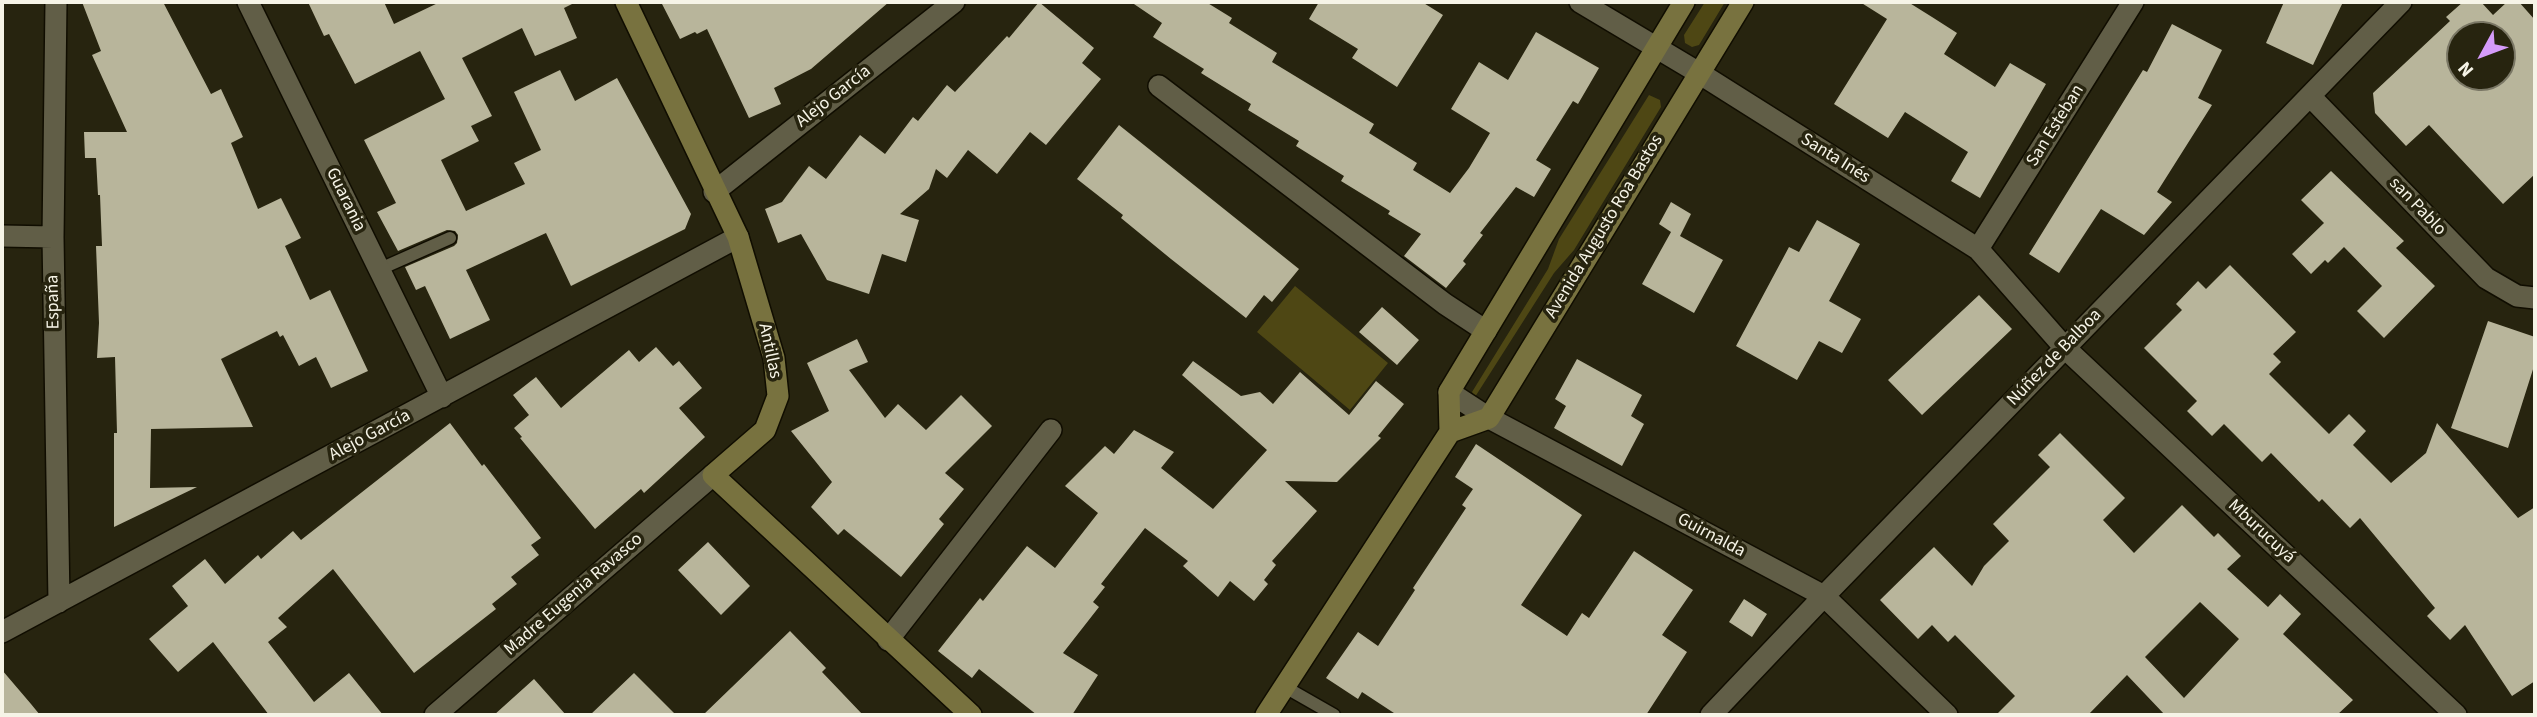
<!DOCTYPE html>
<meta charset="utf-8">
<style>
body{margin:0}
#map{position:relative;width:2537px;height:717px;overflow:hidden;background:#27240f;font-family:"Source Sans 3",sans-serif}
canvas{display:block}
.frame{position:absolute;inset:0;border:4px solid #f6f4e7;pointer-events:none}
.north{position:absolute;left:2446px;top:21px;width:70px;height:70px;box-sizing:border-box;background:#27240f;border:2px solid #7a7765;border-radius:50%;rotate:229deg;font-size:19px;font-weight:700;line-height:28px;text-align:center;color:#f6f4e7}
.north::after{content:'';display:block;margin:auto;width:24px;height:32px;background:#d59bfa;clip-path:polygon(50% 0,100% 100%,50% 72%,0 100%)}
</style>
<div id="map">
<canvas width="2537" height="717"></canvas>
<div class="frame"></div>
<div class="north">N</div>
</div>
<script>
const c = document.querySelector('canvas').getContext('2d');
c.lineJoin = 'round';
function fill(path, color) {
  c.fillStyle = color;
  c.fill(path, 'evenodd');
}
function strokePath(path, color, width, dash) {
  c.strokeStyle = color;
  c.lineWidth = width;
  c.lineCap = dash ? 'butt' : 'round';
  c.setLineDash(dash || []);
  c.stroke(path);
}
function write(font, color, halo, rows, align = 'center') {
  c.font = font + ' "Source Sans 3",sans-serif';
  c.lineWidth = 7;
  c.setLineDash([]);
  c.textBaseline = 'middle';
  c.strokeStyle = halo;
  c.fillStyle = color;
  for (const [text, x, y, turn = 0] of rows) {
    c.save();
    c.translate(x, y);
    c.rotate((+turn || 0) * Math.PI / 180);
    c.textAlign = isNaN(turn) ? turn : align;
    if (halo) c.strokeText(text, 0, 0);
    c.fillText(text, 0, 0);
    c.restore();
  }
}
fill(new Path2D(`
 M1705,2h20l-26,43 -7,2 -7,-4 -1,-8z
 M1649,95l11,5 1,7 -87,143 -20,23 -79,124 -3,-5 76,-123 11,-30z
 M1295,286l93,77 -38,47 -93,-78z`), '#4e4714');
fill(new Path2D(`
 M82,2h81l48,92 10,-5 22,48 -12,6 27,66 23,-11 20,40 -16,8 25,54 20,-10 38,81 -37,17 -15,-31 -17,9 -16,-31 -3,2 -3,-6 -56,28 32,68 -102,2 -1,59 47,-1 -83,40v-94h3l-2,-76 -18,1 2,-35 -3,-77h6l-2,-51h-2l-2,-37h-11l-1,-26h43l-35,-77 9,-4z
 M308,2h76l10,22 46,-22h136l-12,6 13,30 -42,18 -13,-28 -60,30 30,58 -21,10 8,15 -38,19 25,51 59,-27 -11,-21 27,-13 -27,-58 46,-22 15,31 42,-23 74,136 -6,15 -114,57 -25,-53 -80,37 24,50 -40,19 -25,-53 -9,4 -11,-23 49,-21 3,-3 1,-8 -3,-4 -8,-1 -49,21 -21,-39 19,-9 -32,-63 81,-41 -25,-48 -65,33 -26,-50 -5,2z
 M661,2h228l-78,67 -37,19 7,16 -32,14 -42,-89 -10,5 -2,-2 -15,7z
 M1039,2l55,46 -12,15 19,16 -55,66 -16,-13 -33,42 -29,-24 -21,28 -11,-9 -7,20 -29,25 19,6 -13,42 -24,-8 -13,40 -42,-14 -26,-46 -23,9 -13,-34 17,-7 27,-36 17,13 34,-44 25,19 28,-37 5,4 29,-36 8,7 52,-56 2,2z
 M1131,2h75l26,16 -3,5 48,30 -5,9 102,62 -5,9 48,30 -4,7 37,23 19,-25 21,-35 -39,-24 28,-47 29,18 28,-48 63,36 -21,36 -5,-3 -37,59 15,9 -17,28 -18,-10 -36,46 3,2 -20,26 3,3 -20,24 -42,-32 17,-22 -33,-20 2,-3 -49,-30 3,-5 -48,-30 3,-5 -51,-31 3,-6 -50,-31 3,-4 -51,-32 9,-14z
 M1319,2h103l21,13 -46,72 -45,-29 6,-9 -49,-30z
 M1860,2h48l24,15 25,16 -13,21 51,33 15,-24 36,21 -66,114 -29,-17 17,-29 -63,-40 -17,26 -54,-34 53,-85z
 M2284,2h59l-30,63 -47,-22z
 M2463,2h18l12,13 14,-13h12l16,18v154l-32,30 -74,-79 -23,21 -31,-33 -2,-20 77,-72 -4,-4zM2460,35h42v42h-42z
 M2172,24l50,26 -24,48 14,7 -55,87 15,10 -28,33 -43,-26 -42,64 -30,-19 114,-184 4,2z
 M1119,125l180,144 -27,33 -8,-7 -18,23 -75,-59 -50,-41 2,-3 -46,-36z
 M2331,171l73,70 -8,7 39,38 -51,52 -27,-27 25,-25 -38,-39 -16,16 -3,-3 -14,14 -19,-20 32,-31 -23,-23z
 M1671,202l20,12 -11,22 43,24 -29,53 -52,-29 29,-52 -12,-8z
 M1817,220l43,24 -31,57 32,18 -19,34 -23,-12 -22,39 -61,-34 53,-99 10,5z
 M2230,265l66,67 -23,22 8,8 -12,12 60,60 20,-20 17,17 -13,14 38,38 35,-30 11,-30 81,95 17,-11v174l-23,15 -47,-71 -15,15 -23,-24 8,-8 -75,-90 -10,10 -28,-29 -3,3 -48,-49 -9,9 -38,-38 -12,12 -25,-25 10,-10 -53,-53 38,-38 -6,-6 22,-23 8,8z
 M1979,295l33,34 -90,86 -34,-35z
 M1382,307l37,33 -22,25 -38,-33z
 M2488,321l47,16v26l-27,85 -57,-20z
 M857,339l11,23 -19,8 36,48 13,-14 28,26 35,-35 31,31 -47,47 19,16 -25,30 5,5 -43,53 -57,-48 -6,6 -27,-28 21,-25 -41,-51 38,-20 -22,-48z
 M656,347l17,19 6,-5 23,27 -23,20 26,29 -61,56 -3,-4 -46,40 -75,-91 2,-1 -8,-9 15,-13 -16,-20 23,-18 25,31 68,-58 10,12z
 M1577,359l65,36 -11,21 13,8 -22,42 -68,-38 12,-22 -11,-7z
 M1193,361l48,35 19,-4 13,12 27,-32 49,43 27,-34 28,23 -26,32 3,2 -44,44 -52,-1 32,30 -45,50 4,4 -12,15 4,4 -14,17 -24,-20 -12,16 -35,-31 5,-5 -43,-33 -44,56 4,3 -12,15 6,5 -36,46 35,22 -26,40h-35l-58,-46 -7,9 -34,-27 42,-53 3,3 44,-55 28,22 43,-55 -33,-27 40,-40 9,8 20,-24 40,22 -13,16 52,41 54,-59 -85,-75z
 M450,423l32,43 2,-2 57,74 -10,7 8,10 -28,22 6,7 -25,20 4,5 -82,64 -81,-104 -55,49 9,9 -19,15 46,60 35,-29 34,42h-114l-56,-73 -35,30 -29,-33 39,-33 -16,-20 33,-27 20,25 33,-29 3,4 32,-28 8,9z
 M2060,433l65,65 -22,22 31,33 48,-48 32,32 4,-4 23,23 -14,13 41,38 12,-13 21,20 -18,20 70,66 -16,15h-172l-38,-40 -39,40h-92l19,-19 -60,-61 -7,7 -16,-17 -14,14 -38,-39 54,-53 38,39 12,-20 25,-25 -16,-17 57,-57 -12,-12zM2200,602l39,37 -55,59 -39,-41z
 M1476,444l106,71 -61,90 46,31 15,-23 7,5 45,-67 59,39 -31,45 25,17 -41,63h-249l-35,-23 -4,7 -32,-21 32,-46 20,14 37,-56 -2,-2 53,-80 -4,-3 11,-16 -18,-12z
 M708,542l42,44 -29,29 -43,-45z
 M1744,599l23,15 -15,23 -23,-15z
 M790,631l36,37 -4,4 41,43h-160z
 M2,670l29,34 9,11h-38z
 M634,673l42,42h-86z
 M534,679l32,36h-72z`), '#b8b59b');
const lane = new Path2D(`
 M380,269l70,-31
 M1285,687l49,28`);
const street = new Path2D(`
 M56,2l-3,235 6,365
 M248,2l194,395
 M1580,2l119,71 279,176 87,99 391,367
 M1159,86l286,218 41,27
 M2310,96l176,182 31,18 18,2
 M714,192l240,-190
 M2,236l51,1
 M1978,249l155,-247
 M1449,392l40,26 335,178 123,119
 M2,632l736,-395
 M888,640l163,-210
 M435,715l278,-240
 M1711,715l113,-119 577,-594`);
const secondary = new Path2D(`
 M626,2l112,235 36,121 4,38 -13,34 -52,45 258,240
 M1450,432l39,-14 254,-416
 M1266,715l184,-283 -1,-40 235,-390`);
strokePath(lane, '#100d00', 15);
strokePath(street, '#100d00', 24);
strokePath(secondary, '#100d00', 24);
strokePath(lane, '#615e47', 12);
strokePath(street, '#615e47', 21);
strokePath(secondary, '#78723f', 21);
write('18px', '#f6f4e7', '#27240f', [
 ["Alejo García",834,97,-38],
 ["San Esteban",2056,126,-58],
 ["Santa Inés",1835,159,32],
 ["Guarania",345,200,64],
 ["san Pablo",2417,207,46],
 ["Avenida Augusto Roa Bastos",1605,227,-59],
 ["España",54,302,-91],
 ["Antillas",769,351,78],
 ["Núñez de Balboa",2055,358,-46],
 ["Alejo García",370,436,-28],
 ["Mburucuyá",2261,532,43],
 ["Guirnalda",1711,536,28],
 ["Madre Eugenia Ravasco",574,595,-41]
]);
</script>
